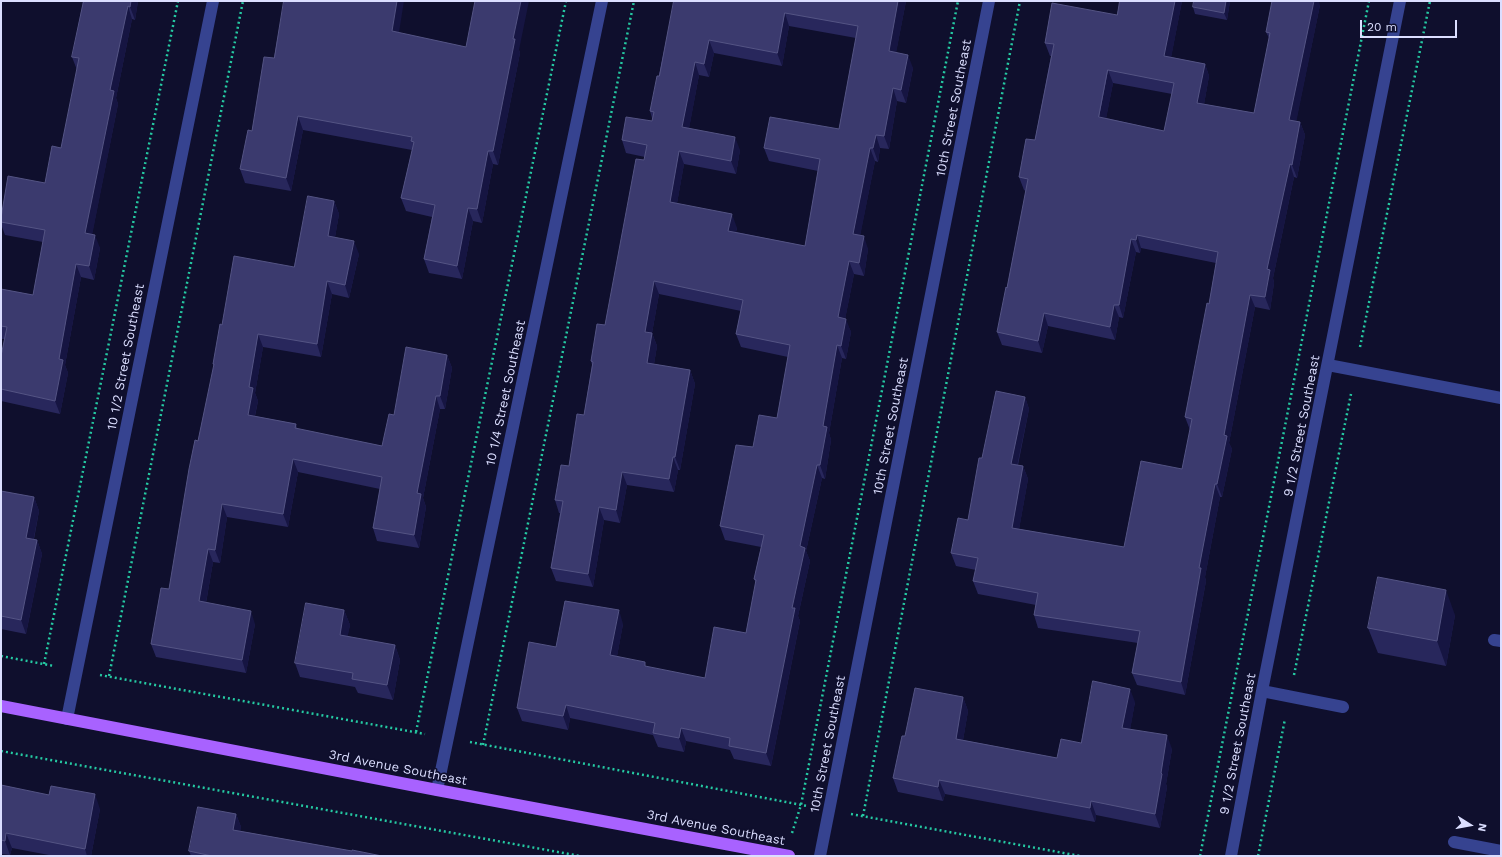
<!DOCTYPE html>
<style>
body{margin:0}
#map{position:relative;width:1502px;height:857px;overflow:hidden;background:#0f0f2d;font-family:"Work Sans",sans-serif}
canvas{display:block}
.frame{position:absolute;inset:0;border:2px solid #dbdeff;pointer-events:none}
.north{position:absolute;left:1450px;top:805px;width:40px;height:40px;-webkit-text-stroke:3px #0f0f2d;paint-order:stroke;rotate:101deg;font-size:11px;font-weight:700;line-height:16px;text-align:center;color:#dbdeff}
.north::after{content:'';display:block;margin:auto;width:14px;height:18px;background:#dbdeff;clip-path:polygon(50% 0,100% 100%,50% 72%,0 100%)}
.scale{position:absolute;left:1360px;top:20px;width:97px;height:18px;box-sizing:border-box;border:2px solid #dbdeff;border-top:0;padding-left:5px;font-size:12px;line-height:14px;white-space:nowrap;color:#dbdeff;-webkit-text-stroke:3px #0f0f2d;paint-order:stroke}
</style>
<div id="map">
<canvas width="1502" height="857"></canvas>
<div class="frame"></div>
<div class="north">N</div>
<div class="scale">20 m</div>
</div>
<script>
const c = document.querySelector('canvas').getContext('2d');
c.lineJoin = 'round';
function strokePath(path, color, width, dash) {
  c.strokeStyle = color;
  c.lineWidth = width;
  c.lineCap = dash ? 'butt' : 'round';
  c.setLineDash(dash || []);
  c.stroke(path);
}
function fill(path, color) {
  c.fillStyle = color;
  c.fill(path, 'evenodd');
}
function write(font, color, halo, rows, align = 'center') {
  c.font = font + ' "Work Sans",sans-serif';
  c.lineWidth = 3.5;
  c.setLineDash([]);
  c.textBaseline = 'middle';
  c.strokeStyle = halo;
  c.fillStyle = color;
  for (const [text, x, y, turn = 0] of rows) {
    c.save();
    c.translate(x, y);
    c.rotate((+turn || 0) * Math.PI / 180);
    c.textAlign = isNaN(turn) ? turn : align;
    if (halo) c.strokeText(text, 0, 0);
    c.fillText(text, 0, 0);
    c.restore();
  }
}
strokePath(new Path2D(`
 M1360,347l70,-346
 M1,656l53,10
 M44,664l134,-663
 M100,675l325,59
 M1294,675l57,-281
 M109,676l134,-675
 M416,732l150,-731
 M470,742l337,64
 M483,745l151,-744
 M1,751l579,105
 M851,814l229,42
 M863,816l157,-815
 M792,833l9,-28 157,-804
 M1200,856l169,-855
 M1258,856l27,-137`), '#25c9a2', 2.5, [2, 3]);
strokePath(new Path2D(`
 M1328,365l173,33
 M1494,640l7,1
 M1262,691l81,16
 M67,719l146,-718
 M437,790l165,-789
 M1454,842l47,9
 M820,856l169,-855
 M1231,856l31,-165 138,-690`), '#364390', 12);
strokePath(new Path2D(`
 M1,706l436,84 352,66`), '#a862ff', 12);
fill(new Path2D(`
 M83,1h55l-3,19 -3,-1 -16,79 2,6 -26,130 8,14 -6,32 -13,-3 -16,88 3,8 -8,41 -59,-13v-45l4,-17h-4v-50l32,6 10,-53 -38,-7 -4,-11v-6l44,-35 16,-35 16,-78 -5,-13z
 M674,1h232l-10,51 17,16 -7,35 -9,-2 -8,48 -9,-1 -2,14 -3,-1 -15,74 8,14 -4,27 -10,-2 -9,45 6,13 -5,27 -4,-1 -13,75 2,7 -6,39 -3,-1 -16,73 4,10 -12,55 2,5 -29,145 -37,-7 -4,-9 -44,-9 -2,11 -26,-5 -5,-12 -83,-17 -2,12 -46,-9 -5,-13 39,-61 67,-23 -6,32 30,11 58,11 41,-45 10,-50 -2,-4 7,-32 -36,-7 -5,-14 33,-79 24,-29 11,-61 -47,-10 -5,-13 5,-23 -82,-17 -7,39 5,13 -3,18 36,6 5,14 -15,86h-2l-4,22 -47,-7 -7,38 -16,-3 -11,67 -37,-6 -5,-13 9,-55h-1l-4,-13 14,-34 15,-51 8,-50 -1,-4 14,-36 40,-168 -19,-4 -4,-13 30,-19v-3l-2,-7 9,-35zM789,26l67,12 -17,91 -75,19 5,13 49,10 -13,75 -69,-14 1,-4 -60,-25 7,-39 52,10 4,-24 -51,-22 10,-53 10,2 5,-24 68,13z
 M1120,1h62l-11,56 34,7 4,12 -5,28 50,9 15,-75 -3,-6 54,-27 -24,116 4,1 5,13 -8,43 -3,-1 -21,101 1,5 -4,27 -15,-3 -26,136 3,6 -10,48h-2l-15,80 1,4 -21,114 -48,-10 -5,-12 6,-30 -100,-15 -4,-13 2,-10 -58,-11 -5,-13 3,-11 -20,-4 -5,-13 17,-33 14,-62 43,-61 4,12 -11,56 5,1 5,13 -9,50 105,18 58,-78 8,-39 -5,-13 24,-113 7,-41 -75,-15 -1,5 -4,-1 -13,66 -4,-1 -4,23 -67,-14 -6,27 -40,-8 -5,-13 10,-44 19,-97 -2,-1 -5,-13 16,-37 16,-84h-1l-5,-13 72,-28zM1113,83l59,11 -8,37 -58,-13z
 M1230,1l-3,19 -32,-6 -2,-7z
 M399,33l67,14 53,3 1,3 -22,112 -5,-1 -11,59 -9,-2 -11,58 -33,-6 -5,-14 8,-42 -26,-6 -5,-13 11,-48 -109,-20 -12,61 -46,-8 -5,-14 34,-111z
 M334,201l5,13 -4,23 24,17 -10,44 -17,-4 -11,63 -58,-10 -8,46 3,8 -3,15 41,8 1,5 85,17 12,-31 53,-60 5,13 -7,41h-5l-17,89 3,9 -7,41 -42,-7 -4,-13 7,-39 -82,-17 -10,55 -61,-10 -7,46 -7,-1 -7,41 49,21 -9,49 -90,-16 -5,-13 18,-55 29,-148 16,-74 -1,-3 9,-39 72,-58z
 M1,491l33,6 5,14 -5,28 3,1 5,14 -16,80 -25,-5z
 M344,610l6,15 -3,12 48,8 5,15 -7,40 -35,-7 -3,-6 -55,-10 -5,-14z
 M1455,615l-9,51 -68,-13 -10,-25z
 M963,697l5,14 -5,29 94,18 24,-15 54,-41 -5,27 42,20 -6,35 1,3 -7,41 -64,-13 -1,7 -150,-28 -2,7 -45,-9 -5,-14 12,-42z
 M1,785l99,24 -9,47h-37l-42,-8 -2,7 -9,-1z
 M236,814l5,13 -1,4 112,20 30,5h-191l-2,-5z`), '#28275c');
fill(new Path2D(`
 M131,1h7l-3,19 -5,-13z
 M397,1h7l-7,44 -5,-14z
 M521,1h8l-10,49 1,3 -22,112 -5,-14 20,-112z
 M898,1h8l-12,63 -5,-13z
 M1175,1h7l-13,68 -5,-13z
 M1226,1h4l-3,19 -3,-7z
 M1314,1h5l1,4 -26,128 -5,-13z
 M128,6l4,13 -16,79 2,6 -28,142 -5,-13 25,-143z
 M785,13l4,13 -7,40 -5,-13z
 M709,40l5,13 -5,24 -5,-13z
 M908,55l5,13 -7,35 -5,-13z
 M695,62l4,13 -12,65 -5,-13z
 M1205,64l4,12 -7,40 -5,-13z
 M1108,70l5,13 -9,47 -5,-13z
 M893,88l4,13 -8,48 -5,-13z
 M298,116l5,14 -12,61 -5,-13z
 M1300,122l5,13 -8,43 -5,-13z
 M876,135l4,13 -2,14 -5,-14z
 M735,137l5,13 -4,24 -5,-13z
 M870,148l5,13 -17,86 -5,-13z
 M488,151l5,13 -11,59 -5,-14z
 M679,151l5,13 -9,51 -5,-13z
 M1290,164l4,13 -21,101 1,5 -4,27 -5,-13 2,-28z
 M334,201l5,13 -6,35 -5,-13z
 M468,208l5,13 -11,58 -5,-13z
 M732,214l5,14 -4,16 -5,-13z
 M95,235l5,13 -6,32 -5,-14z
 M1137,235l4,13 -1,5 -4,-13z
 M864,236l4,13 -4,27 -5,-13z
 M1131,239l5,13 -13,66 -4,-13z
 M354,241l5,13 -10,44 -4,-13z
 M849,261l5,13 -11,56 -5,-13z
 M76,264l5,13 -16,88 3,8 -8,41 -5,-13 4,-42z
 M327,281l5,13 -11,63 -4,-13z
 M654,281l5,13 -7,39 5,13 -5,30 -5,-13 -2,-31z
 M1250,295l5,12 -26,136 3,6 -10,48 -5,-13 7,-49z
 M1114,305l5,12 -4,23 -5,-13z
 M1044,313l4,13 -6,27 -4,-12z
 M846,319l5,13 -5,27 -5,-13z
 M258,334l5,13 -8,46 3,8 -6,27 -4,-13 1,-28z
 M837,345l5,13 -13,75 2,7 -6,39 -5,-14 3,-39z
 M447,355l5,13 -7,41 -5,-13z
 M690,370l5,14 -15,86 -5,-13z
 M436,396l4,13 -17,89 3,9 -7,41 -5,-13 3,-42z
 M1025,397l4,12 -14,67 -4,-12z
 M673,457l5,13 -4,22 -5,-13z
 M293,459l5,13 -10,55 -5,-13z
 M817,465l5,13 -16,73 4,10 -12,55 2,5 -29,145 -5,-13 34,-207z
 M1023,466l5,13 -11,62 -5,-13z
 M622,472l5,13 -7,38 -4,-13z
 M1215,484l5,13 -15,80 1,4 -21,114 -4,-13 18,-114z
 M34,497l5,14 -8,41 -5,-14z
 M222,504l5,13 -7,46 -5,-13z
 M599,507l5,13 -11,67 -5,-13z
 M37,540l5,14 -16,80 -5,-14z
 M208,549l5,13 -9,52 -5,-13z
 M1446,590l9,25 -9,51 -9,-25z
 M344,610l6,15 -5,25 -5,-15z
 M619,610l4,14 -8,44 -5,-13z
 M251,611l4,13 -9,49 -4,-13z
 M395,645l5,15 -7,40 -6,-15z
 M1130,689l5,13 -7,40 -6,-14z
 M963,697l5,14 -7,41 -5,-13z
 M566,705l4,13 -2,12 -5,-14z
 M681,728l5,13 -2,11 -5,-14z
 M1167,735l5,14 -6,35 1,3 -7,41 -5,-14z
 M939,780l6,14 -2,7 -5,-14z
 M95,794l5,15 -9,47h-4l-2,-7z
 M1091,801l5,14 -1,7 -5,-14z
 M236,814l5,13 -3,16 -5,-13z
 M6,833l6,15 -2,7 -5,-14z`), '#161542');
const building = new Path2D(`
 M84,1h47l-1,6 -2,-1 -18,84 4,1 -29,142 10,2 -6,31 -13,-2 -17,95 4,1 -8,41 -54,-12v-33l6,-29 -6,-1v-37l32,6 12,-65 -44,-8v-4l7,-42 37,7 7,-37 9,2 18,-90 -7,-1z
 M284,1h113l-5,30 74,16 9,-46h46l-8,38h2l-22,112h-5l-11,58 -9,-1 -11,58 -33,-7 11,-54 -34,-7 13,-56 -3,-1 1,-4 -114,-21 -12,62 -46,-9 8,-39 4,1 12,-74 10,1z
 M674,1h224l-9,50 19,4 -7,35 -8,-2 -9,48 -8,-1 -3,13h-3l-17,86 11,2 -5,27 -10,-2 -11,56 8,2 -5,27 -4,-1 -14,81 4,1 -7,38h-3l-17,81 5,2 -13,60h3l-29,145 -37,-7 1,-8 -49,-10 -2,10 -26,-5 2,-10 -89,-18 -3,11 -46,-8 12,-66 27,5 9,-46 54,9 -9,45 35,7v4l60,12 9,-51 32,6 10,-53 -2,-1 10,-44 -44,-9 16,-81 17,2 6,-32 18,3 13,-73 -54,-11 7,-34 -89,-19 -9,51 7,1 -5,30 43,7 -15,87h-2l-4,22 -47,-7 -6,38 -17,-3 -11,67 -37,-6 12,-67 -8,-1 6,-35 8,1 8,-52 7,1 9,-53 -2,-1 6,-37 8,1 31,-166 8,1 3,-15 -25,-5 4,-23 26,4 2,-9 -4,-1 7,-35h2zM785,13l73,13 -19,103 -69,-12 -6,31 56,11 -15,87 -77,-15 4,-17 -62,-12 9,-51 52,10 4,-24 -53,-10 13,-65 9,2 5,-24 68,13z
 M1120,1h55l-11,55 41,8 -8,39 57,10 16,-80 -4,-1 6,-31h42l-25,119 11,2 -8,43 -2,-1 -23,105 3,1 -5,27 -15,-2 -26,140 3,1 -10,48h-2l-16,84h2l-20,114 -49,-9 8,-42 -106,-16 4,-22 -65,-12 5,-23 -27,-5 7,-35 10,2 11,-62h3l14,-67 29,6 -14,67 12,2 -11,62 112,19 17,-86 41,8 10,-50 -7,-2 22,-114 2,1 9,-52 -81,-17 -1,5 -5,-1 -12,66h-5l-4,22 -66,-14 -6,28 -41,-9 9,-45 1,1 21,-109 -9,-2 7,-38 9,1 19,-96 -9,-1 7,-40 65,12zM1108,70l66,13 -10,48 -65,-14z
 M1194,1h32l-2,12 -31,-6z
 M308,196l26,5 -6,35 26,5 -9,44 -18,-4 -10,63 -59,-10 -9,53 4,1 -5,27 48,9 -1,4 87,18 7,-32 5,1 12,-68 41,8 -7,41h-4l-19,97 4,1 -7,41 -41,-7 9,-51 -89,-18 -10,55 -61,-10 -7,46 -7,-1 -9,52 52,10 -9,49 -91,-16 10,-56 8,1 20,-120 6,-29 3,1 16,-77h-1l7,-40 2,1 12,-69 60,11z
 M1,491l33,6 -8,41 11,2 -16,80 -20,-4z
 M1378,577l68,13 -9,51 -69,-13z
 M306,603l38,7 -4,25 55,10 -8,40 -35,-6 1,-6 -58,-10z
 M1093,681l37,8 -8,39 45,7 -6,38 1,1 -7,40 -64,-13 -1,7 -151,-28 -1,7 -45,-9 9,-42h3l10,-48 48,9 -7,42 101,19 4,-19 20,4z
 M1,785l48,10 2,-9 44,8 -10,55 -79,-16 -1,8 -4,-1z
 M198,807l38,7 -3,16 119,21v-1l30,6h-170l-23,-5z`);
fill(building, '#3b3a6e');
strokePath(building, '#545484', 1);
write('13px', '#dbdeff', '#0f0f2d', [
 ["10th Street Southeast",954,108,-79],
 ["10 1/2 Street Southeast",126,357,-79],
 ["10 1/4 Street Southeast",506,393,-78],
 ["10th Street Southeast",891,426,-79],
 ["9 1/2 Street Southeast",1302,426,-79],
 ["10th Street Southeast",828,744,-79],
 ["9 1/2 Street Southeast",1238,744,-79],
 ["3rd Avenue Southeast",398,768,11],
 ["3rd Avenue Southeast",716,828,11]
]);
</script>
